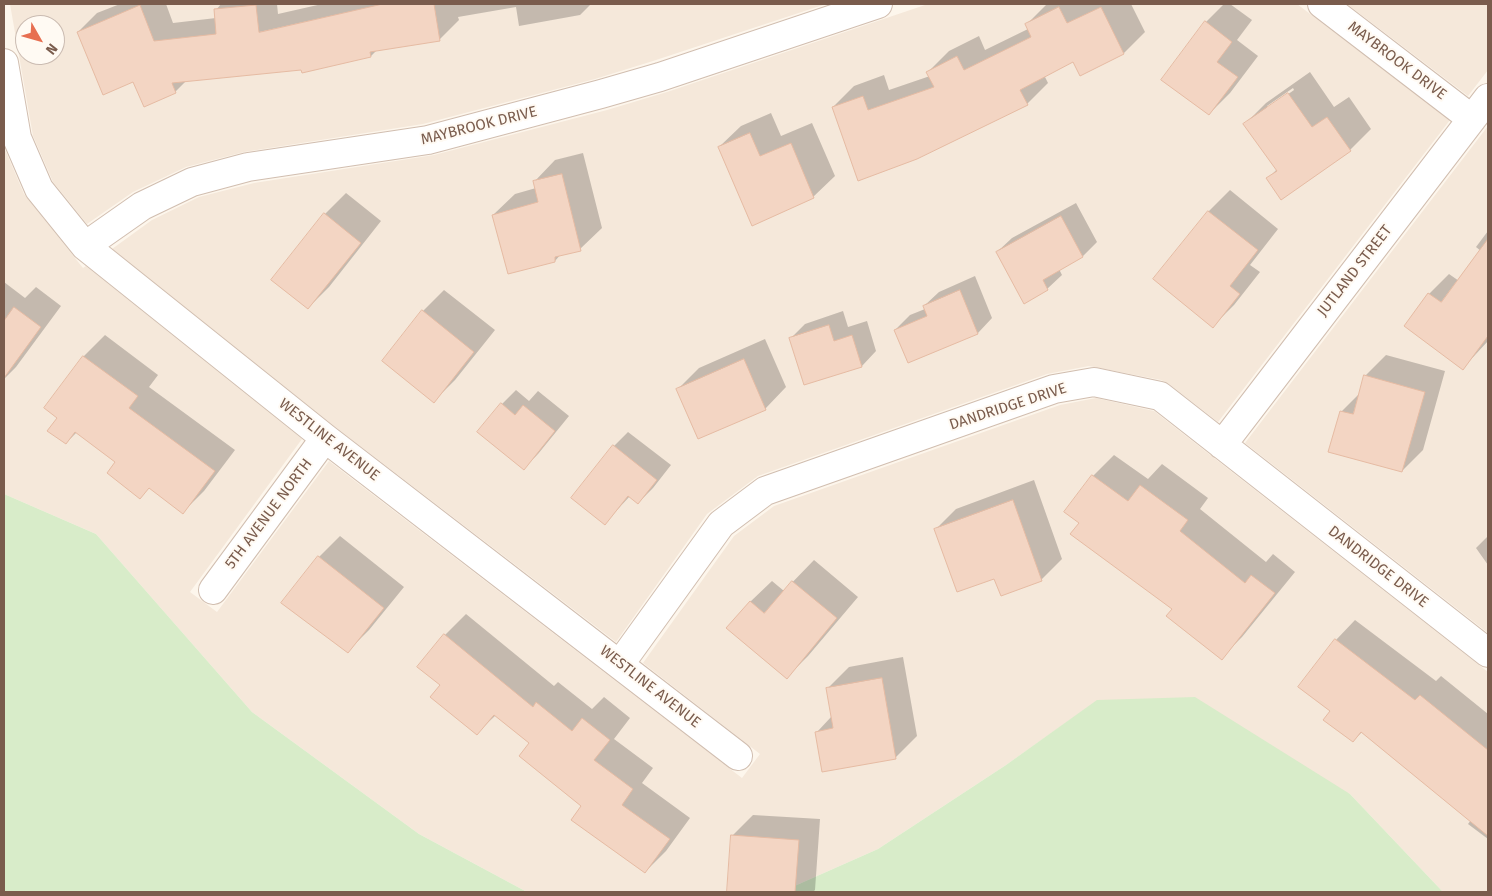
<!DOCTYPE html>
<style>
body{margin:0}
#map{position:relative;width:1492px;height:896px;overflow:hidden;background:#fdf6ec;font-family:"Fira Sans",sans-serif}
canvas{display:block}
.frame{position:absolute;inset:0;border:5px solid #7a5c4d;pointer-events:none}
.north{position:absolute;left:15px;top:15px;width:50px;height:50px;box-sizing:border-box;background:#fffaf3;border:1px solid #cabbb1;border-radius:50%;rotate:128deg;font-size:14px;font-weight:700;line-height:20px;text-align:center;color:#7a5c4d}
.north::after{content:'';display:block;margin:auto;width:18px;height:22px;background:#e76f51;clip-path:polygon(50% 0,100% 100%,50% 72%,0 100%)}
</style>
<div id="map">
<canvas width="1492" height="896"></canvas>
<div class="frame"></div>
<div class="north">N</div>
</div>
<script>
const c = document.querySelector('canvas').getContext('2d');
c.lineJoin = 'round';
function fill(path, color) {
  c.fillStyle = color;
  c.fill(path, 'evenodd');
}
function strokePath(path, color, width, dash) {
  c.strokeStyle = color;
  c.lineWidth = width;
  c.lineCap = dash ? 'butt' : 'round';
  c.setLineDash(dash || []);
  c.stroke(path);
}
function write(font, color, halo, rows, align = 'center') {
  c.font = font + ' "Fira Sans",sans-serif';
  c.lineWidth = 4;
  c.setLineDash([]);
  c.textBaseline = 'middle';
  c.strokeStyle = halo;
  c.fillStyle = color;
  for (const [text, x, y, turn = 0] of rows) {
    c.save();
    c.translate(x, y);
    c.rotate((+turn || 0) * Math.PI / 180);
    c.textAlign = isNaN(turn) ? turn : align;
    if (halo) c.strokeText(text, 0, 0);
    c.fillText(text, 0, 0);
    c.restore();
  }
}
fill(new Path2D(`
 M10,4h816l-173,57 -58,18 -172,45 -179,28 -58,15 -53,25 -46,32 -34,-42 -20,-46zM25,25h30v30h-30z
 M928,4h369l153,116 -232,302 -49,-38 -8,-4 -72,-14 -42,8 -289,102 -51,38 -91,128 -282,-216 -222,-177 40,-29 47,-23 55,-14 180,-28 173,-45 60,-18z
 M1347,4h141v66l-20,26z
 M1488,126v507l-243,-190z
 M4,147l20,47 59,74 3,-2 216,173 -112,153 27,20 112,-151 413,317 18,-24 -117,-91 91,-127 40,-30 286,-101 36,-7 58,13 334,261v220h-45l-93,-98 -253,-93 -91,64 -128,84 -97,43h-254l-108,-58 -167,-122 -156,-178 -92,-40z`), '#f5e8da');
fill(new Path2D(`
 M4,494l92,40 156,178 167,122 108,58h-523z
 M1195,697l155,97 93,98h-662l97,-43 128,-84 91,-65z`), '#d8ecc9');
fill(new Path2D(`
 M120,4h46l7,19 43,-5v-8l5,-6h56l1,10 44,-10h269l-11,11 -61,11 -3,-19 -58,10 1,3 -19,19 -62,10 -7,7 -69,12 -115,12 -12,12 -41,-12 -56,-48 19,-19z
 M1047,4h84l14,28 -21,21 -44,21 -7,-14 -29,15 4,8 -21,21 -110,54 -84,-51 21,-21 30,-11 5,15 41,-14 -2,-4 21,-21 30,-15 6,14 43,-21 -2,-4z
 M1224,4h6l22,16 -15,20 21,16 -28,37 -21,21 -3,-92z
 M1310,72l24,35 15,-10 22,32 -21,21 -69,48 -13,-19 9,-10 -32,-45 21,-21zM1293,88l1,2 -27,19v-3z
 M771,113l10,23 31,-13 23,53 -22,21 -94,-50 22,-21z
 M583,153l19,75 -22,21 -19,5 -6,7 -62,-46 22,-21 21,-6 -2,-6 21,-22z
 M1230,190l48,39 -28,36 10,7 -26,33 -21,21 -58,-47 54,-68z
 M346,193l35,28 -52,66 -21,21 17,-94z
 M1076,203l21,39 -14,14 -24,13 3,6 -15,14 -50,-37 15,-14z
 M1488,231v110l-25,27 -57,-43 23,-31 20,-20 10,7 22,-30 -5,-4z
 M975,276l17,42 -14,15 -69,29 -14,-32 15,-15 15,-6 -1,-3 15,-14z
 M4,282l21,16 11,-11 25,19 -45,61 -12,12z
 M444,290l51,40 -40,50 -21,21 -11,-90z
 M843,311l5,16 19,-6 9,30 -14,15 -57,18 -14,-46 14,-14z
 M105,335l53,40 -9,12 86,63 -31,41 -21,21 -33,-25 -10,10 -23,-35 -40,-30 -11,11 -7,-26 -13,-9 38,-52z
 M765,339l21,48 -21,22 -87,-20 21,-21z
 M1386,355l59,16 -22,79 -21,21 -61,-59 19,-19 5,-17z
 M516,390l13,11 9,-10 31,25 -31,38 -14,14 -22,-64z
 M628,432l43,33 -18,23 -15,15 -8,-7 -25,27 9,-77z
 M1114,455l34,24 14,-15 46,34 -8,11 66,53 7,-8 22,18 -53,65 -21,21 -47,-49 -93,-87 12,-46z
 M1034,480l28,79 -21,21 -46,-3 -60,-47 21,-21z
 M340,536l64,51 -35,43 -21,21 -29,-94z
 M1488,536v29l-12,-17z
 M814,560l44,37 -50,59 -21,21 -37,-75 22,-21 12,10z
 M466,614l88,72 4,-4 34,27 12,-12 26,21 -16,21 39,29 -11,15 48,35 -24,33 -21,21 -62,-67 -52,-63 -35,-27 -19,18 -35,-48 3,-50z
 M1355,620l81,61 5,-5 47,38v125l-20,-15 3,-4 -109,-88 -9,9 -22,-30 5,-71z
 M903,657l14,79 -21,21 -79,-25 15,-16 -4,-28 21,-21z
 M753,815l67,4 -5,71 -2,2h-85l4,-56z`), '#0003');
const building = new Path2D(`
 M383,4h51l6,37 -70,11 1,5 -69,16 -1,-3 -129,13 4,10 -32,14 -11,-25 -30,13 -26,-63 63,-27 14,36 62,-7 -2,-25 42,-4 3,27z
 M1059,7l8,16 34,-16 23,47 -44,22 -7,-14 -53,28 8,15 -111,54 -59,22 -26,-74 31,-11 5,14 66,-23 -8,-15 31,-16 7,14 67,-33 -6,-13z
 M1205,21l27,21 -15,20 21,15 -29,38 -48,-35z
 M1288,93l24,34 15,-10 24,34 -70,49 -15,-22 11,-7 -34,-47z
 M750,133l10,23 31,-13 23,55 -62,28 -34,-79z
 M562,174l19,77 -26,6v5l-47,12 -16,-59 46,-13 -5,-21z
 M1208,211l50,39 -28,36 10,8 -27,34 -60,-49z
 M324,213l37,30 -53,66 -37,-29z
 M1061,216l22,41 -40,23 5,10 -24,14 -28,-52z
 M1488,239v97l-25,34 -59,-44 24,-33 13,9z
 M960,290l18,44 -70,29 -14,-33 33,-14 -4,-10z
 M14,307l27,20 -37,51v-57z
 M422,310l52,42 -40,51 -52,-42z
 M829,325l5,16 18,-6 10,32 -58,18 -15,-47z
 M83,356l55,40 -9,12 86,63 -32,43 -34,-26 -9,11 -33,-26 8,-11 -40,-30 -9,12 -19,-13 10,-13 -13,-10z
 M744,359l22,51 -68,29 -22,-50z
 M1364,375l61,17 -23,80 -74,-20 12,-41 13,3z
 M501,403l14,12 8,-10 32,26 -31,39 -47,-38z
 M613,445l44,35 -19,24 -10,-8 -23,29 -34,-27z
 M1092,475l36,26 12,-16 48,35 -8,11 65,52 6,-8 24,18 -53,67 -56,-44 6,-7 -102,-75 9,-11 -15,-11z
 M1013,500l29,81 -41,15 -7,-17 -37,13 -23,-63z
 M318,556l66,52 -36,45 -67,-50z
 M792,581l45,37 -50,61 -61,-51 24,-27 14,12z
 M444,634l89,73 3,-5 36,29 10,-13 28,22 -16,20 39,29 -11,16 48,34 -25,34 -74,-53 10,-14 -62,-50 10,-13 -35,-28 -17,20 -47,-38 10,-12 -23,-18z
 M1335,639l80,61 5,-5 68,55v86l-127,-104 -8,10 -30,-22 7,-9 -32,-24z
 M882,678l14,81 -74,13 -7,-40 18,-4 -7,-40z
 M731,835l68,5 -4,52h-68z`);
fill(building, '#f3d5c3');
strokePath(building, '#e6bba3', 1);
const minor = new Path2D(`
 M1322,4l150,115
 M4,63l13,75 22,51 46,57 240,192 413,318
 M85,246l57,-40 50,-24 56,-15 180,-27 173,-46 59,-17 218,-73
 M1222,445l266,-347
 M213,590l112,-152
 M620,664l101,-140 44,-33 289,-102 40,-7 66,14 328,257`);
strokePath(minor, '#d1beb0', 30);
strokePath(minor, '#fff', 28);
write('15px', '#7a5c4d', '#fffaf3', [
 ["MAYBROOK DRIVE",1397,61,37],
 ["MAYBROOK DRIVE",479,126,-14],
 ["JUTLAND STREET",1355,271,-52],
 ["DANDRIDGE DRIVE",1008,407,-18],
 ["WESTLINE AVENUE",329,440,38],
 ["5TH AVENUE NORTH",269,514,-53],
 ["DANDRIDGE DRIVE",1378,567,38],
 ["WESTLINE AVENUE",650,687,38]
]);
</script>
